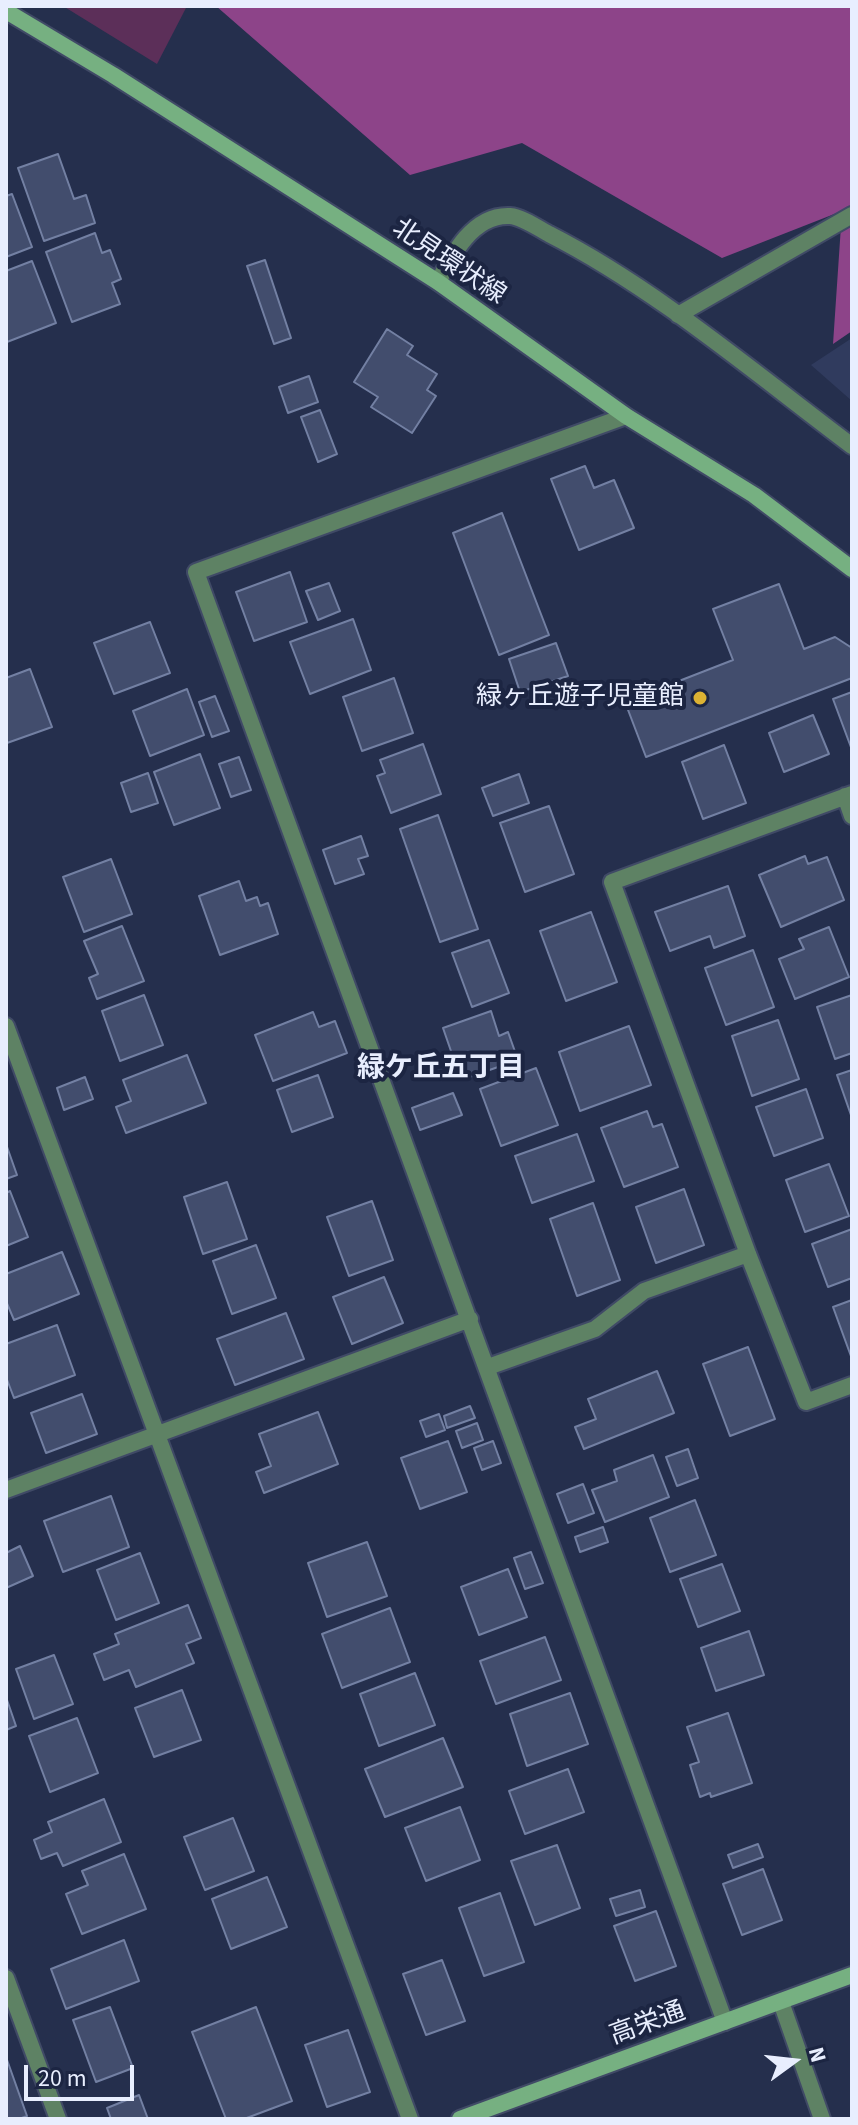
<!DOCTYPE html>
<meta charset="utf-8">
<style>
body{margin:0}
#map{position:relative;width:858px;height:2125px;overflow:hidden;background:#252f4d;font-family:"Source Sans 3",sans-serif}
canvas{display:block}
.frame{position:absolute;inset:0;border:8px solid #e8eefe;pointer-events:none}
.north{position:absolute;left:754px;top:2021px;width:80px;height:80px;-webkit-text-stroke:6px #1c2542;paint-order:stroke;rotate:75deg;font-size:22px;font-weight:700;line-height:32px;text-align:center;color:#e8eefe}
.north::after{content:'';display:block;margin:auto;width:28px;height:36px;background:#e8eefe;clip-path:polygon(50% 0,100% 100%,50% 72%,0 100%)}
.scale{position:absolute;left:24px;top:2065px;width:110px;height:36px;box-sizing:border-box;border:4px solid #e8eefe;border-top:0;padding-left:10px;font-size:24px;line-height:28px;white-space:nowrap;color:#e8eefe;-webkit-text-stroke:6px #1c2542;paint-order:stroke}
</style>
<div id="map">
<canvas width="858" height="2125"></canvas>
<div class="frame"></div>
<div class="north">N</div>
<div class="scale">20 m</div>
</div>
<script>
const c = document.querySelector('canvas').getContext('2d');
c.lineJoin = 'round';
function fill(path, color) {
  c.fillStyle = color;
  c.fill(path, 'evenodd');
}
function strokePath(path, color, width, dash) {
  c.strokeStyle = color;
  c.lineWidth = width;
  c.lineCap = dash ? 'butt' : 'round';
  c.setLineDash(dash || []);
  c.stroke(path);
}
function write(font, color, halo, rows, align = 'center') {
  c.font = font + ' "Source Sans 3","Noto Sans JP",sans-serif';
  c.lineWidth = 8;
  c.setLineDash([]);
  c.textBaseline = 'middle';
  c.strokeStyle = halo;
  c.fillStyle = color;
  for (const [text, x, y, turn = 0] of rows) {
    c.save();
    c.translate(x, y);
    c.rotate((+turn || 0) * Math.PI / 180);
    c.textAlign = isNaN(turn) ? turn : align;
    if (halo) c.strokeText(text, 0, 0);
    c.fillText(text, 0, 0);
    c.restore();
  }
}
fill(new Path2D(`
 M852,338v63l-41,-36z`), '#303b5e');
fill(new Path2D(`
 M63,6h124l-30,58z`), '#5c2f59');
fill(new Path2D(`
 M216,6h636v325l-19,13 9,-133 -120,47 -200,-115 -112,32z`), '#8d4489');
const building = new Path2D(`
 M58,154l16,45 12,-4 9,28 -51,18 -26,-73z
 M12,194l20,53 -26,10v-61z
 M95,233l7,20 8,-3 11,29 -9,4 8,21 -48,18 -26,-70z
 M265,260l26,78 -17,6 -27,-78z
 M32,261l24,62 -49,19 -1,-71z
 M387,329l26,17 -6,9 30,19 -10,16 9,6 -24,37 -41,-26 7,-10 -24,-15z
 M309,376l9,26 -30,11 -9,-26z
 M320,410l17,44 -19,8 -17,-45z
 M585,466l9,22 20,-8 20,48 -55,22 -28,-71z
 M502,513l47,122 -50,20 -46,-122z
 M290,572l17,50 -53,19 -18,-49z
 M329,583l11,28 -22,9 -12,-29z
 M779,584l25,65 31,-12 17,11v30l-206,79 -21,-55 108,-42 -20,-51z
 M353,619l18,51 -61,24 -20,-52z
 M150,622l20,51 -56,21 -20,-51z
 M556,643l12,33 -48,16 -11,-33z
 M30,669l22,58 -45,16 -1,-65z
 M394,678l19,55 -51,18 -19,-54z
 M187,689l17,46 -54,21 -17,-45z
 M852,692v58l-19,-51z
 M215,696l14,35 -17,6 -13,-35z
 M813,715l16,39 -45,18 -15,-39z
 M423,744l18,50 -50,19 -14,-37 8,-3 -5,-13z
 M724,745l22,58 -43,16 -21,-57z
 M200,754l20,54 -46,17 -20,-53z
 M239,757l12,33 -20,7 -12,-33z
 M148,773l10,30 -27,9 -10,-29z
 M519,774l10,29 -36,13 -11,-28z
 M549,806l25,68 -49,18 -25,-69z
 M438,815l40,114 -38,13 -40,-113z
 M361,836l7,20 -10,3 6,15 -29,10 -12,-34z
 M805,856l3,8 19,-7 17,43 -63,27 -22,-52z
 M111,859l21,55 -48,18 -21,-55z
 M239,881l7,20 11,-4 3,9 8,-3 10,31 -58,21 -21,-59z
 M728,886l17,50 -31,12 -4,-12 -40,15 -15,-39z
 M591,912l26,70 -51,19 -26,-70z
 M122,926l22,55 -47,18 -8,-21 9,-4 -14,-33z
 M829,927l20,50 -54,22 -16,-40 25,-10 -5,-10z
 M489,940l20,53 -37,14 -20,-54z
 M753,950l21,57 -48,18 -21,-57z
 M144,995l19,50 -43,16 -18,-50z
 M852,995v58l-17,6 -18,-52z
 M491,1011l8,25 9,-4 10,28 -57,20 -18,-52z
 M313,1012l6,15 16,-6 12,32 -74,28 -18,-46z
 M778,1020l21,59 -47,17 -20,-60z
 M629,1026l22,59 -71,26 -21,-59z
 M187,1055l19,48 -80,30 -10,-26 15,-6 -8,-21z
 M536,1068l22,57 -57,21 -21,-57z
 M852,1070v48l-15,-43z
 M318,1075l15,42 -41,15 -15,-42z
 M85,1077l8,22 -29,11 -7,-22z
 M806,1089l17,49 -49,18 -18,-49z
 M453,1093l9,22 -42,15 -8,-22z
 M647,1111l6,16 9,-3 16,43 -54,20 -23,-59z
 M577,1134l17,47 -62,22 -17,-47z
 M6,1144l11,31 -11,4z
 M829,1164l20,52 -44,16 -19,-52z
 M227,1182l20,57 -44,15 -19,-57z
 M684,1189l20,56 -48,18 -20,-56z
 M10,1191l18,46 -22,9v-53z
 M372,1201l21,59 -44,16 -22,-59z
 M593,1203l27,77 -43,16 -27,-77z
 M852,1229v49l-24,9 -16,-43z
 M256,1245l20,53 -44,16 -19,-53z
 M62,1252l17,42 -65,26 -8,-19v-27z
 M384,1277l19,46 -51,21 -19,-47z
 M852,1300v59l-19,-52z
 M286,1313l18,46 -69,26 -18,-46z
 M57,1325l18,50 -61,23 -8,-21v-33z
 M748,1347l27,72 -45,17 -27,-72z
 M657,1371l17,42 -90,36 -9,-22 21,-8 -8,-20z
 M82,1394l15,40 -51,19 -15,-40z
 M470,1406l5,12 -28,10 -3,-12z
 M318,1412l20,52 -74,29 -8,-21 15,-6 -12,-32z
 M439,1414l6,16 -19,7 -6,-16z
 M477,1423l6,17 -21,8 -6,-17z
 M448,1441l19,51 -47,17 -19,-51z
 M493,1441l8,22 -19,7 -8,-22z
 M688,1449l10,29 -21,8 -11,-29z
 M653,1455l16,42 -64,25 -13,-32 25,-9 -3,-11z
 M583,1484l11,29 -26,10 -11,-29z
 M111,1496l18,51 -66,25 -19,-51z
 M695,1500l21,55 -46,17 -20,-54z
 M603,1527l5,15 -28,10 -5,-15z
 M367,1542l20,54 -60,21 -19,-54z
 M20,1546l13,30 -27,12v-35z
 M531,1552l12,31 -18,6 -11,-31z
 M140,1553l19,50 -43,17 -19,-50z
 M722,1564l18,47 -42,16 -18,-48z
 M508,1569l19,48 -48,18 -18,-48z
 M188,1605l13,33 -15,6 8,19 -58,24 -7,-17 -25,10 -10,-26 25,-10 -4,-10z
 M390,1608l20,54 -68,26 -20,-54z
 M749,1631l15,44 -48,16 -15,-43z
 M545,1637l16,43 -65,24 -16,-43z
 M54,1655l19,49 -39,15 -18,-50z
 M415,1673l20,52 -56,21 -19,-52z
 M182,1690l19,50 -47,17 -19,-49z
 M570,1693l18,51 -61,22 -17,-52z
 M6,1697l10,29 -10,4z
 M728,1713l24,70 -41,14 -1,-4 -10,4 -10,-32 9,-3 -12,-35z
 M77,1718l21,55 -48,19 -21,-56z
 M443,1738l20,49 -78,30 -20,-48z
 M568,1769l16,43 -59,22 -16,-43z
 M104,1799l17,43 -58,24 -6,-13 -16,6 -7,-19 18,-8 -4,-10z
 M460,1807l20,53 -54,21 -21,-53z
 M233,1818l21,53 -49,19 -21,-53z
 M758,1844l5,13 -30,11 -5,-13z
 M557,1845l23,63 -45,17 -24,-64z
 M124,1854l22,55 -64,25 -16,-40 22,-9 -6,-14z
 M763,1869l19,51 -40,15 -19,-51z
 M267,1877l20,50 -56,22 -19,-50z
 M640,1890l5,17 -29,9 -6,-17z
 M500,1893l24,69 -40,14 -25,-68z
 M656,1911l20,55 -41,15 -21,-55z
 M124,1940l15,41 -73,28 -15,-40z
 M442,1960l23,61 -39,14 -23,-61z
 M110,2007l23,61 -37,14 -23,-62z
 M256,2007l36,94 -48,18h-18l-34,-87z
 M348,2030l22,62 -43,15 -22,-62z
 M6,2057l21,59 -8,3h-13z
 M139,2095l9,24h-37l-4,-11z`);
fill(building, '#424d6d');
strokePath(building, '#7380a3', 2);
const street = new Path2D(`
 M438,282c14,-27 35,-68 72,-66 12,1 28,12 39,18 106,54 207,140 303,212
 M678,315l174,-100
 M626,416l-430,156 529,1450
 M852,794l-240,88 136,372 58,148 46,-17
 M845,796l7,20
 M6,1026l404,1093
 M488,1367l107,-38 49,-38 104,-37
 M6,1490l464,-171
 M6,1978l52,141
 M781,2002l41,117`);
const secondary = new Path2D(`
 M6,11l107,64 325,207 188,134 128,79 98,74
 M460,2119l392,-144`);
strokePath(street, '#404a66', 20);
strokePath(secondary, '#404a66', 20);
strokePath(street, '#5e8264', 16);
strokePath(secondary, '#76b081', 16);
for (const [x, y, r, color] of [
 [700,698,8,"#dcb233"]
]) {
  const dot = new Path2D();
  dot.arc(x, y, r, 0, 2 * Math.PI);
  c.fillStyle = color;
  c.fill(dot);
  strokePath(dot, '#1c2542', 3);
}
write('26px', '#e8eefe', '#1c2542', [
 ["北見環状線",448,263,34],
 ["高栄通",648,2025,-20]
]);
write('26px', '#e8eefe', '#1c2542', [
 ["緑ヶ丘遊子児童館",684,698]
], 'right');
write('bold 28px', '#e8eefe', '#1c2542', [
 ["緑ケ丘五丁目",441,1070]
]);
</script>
